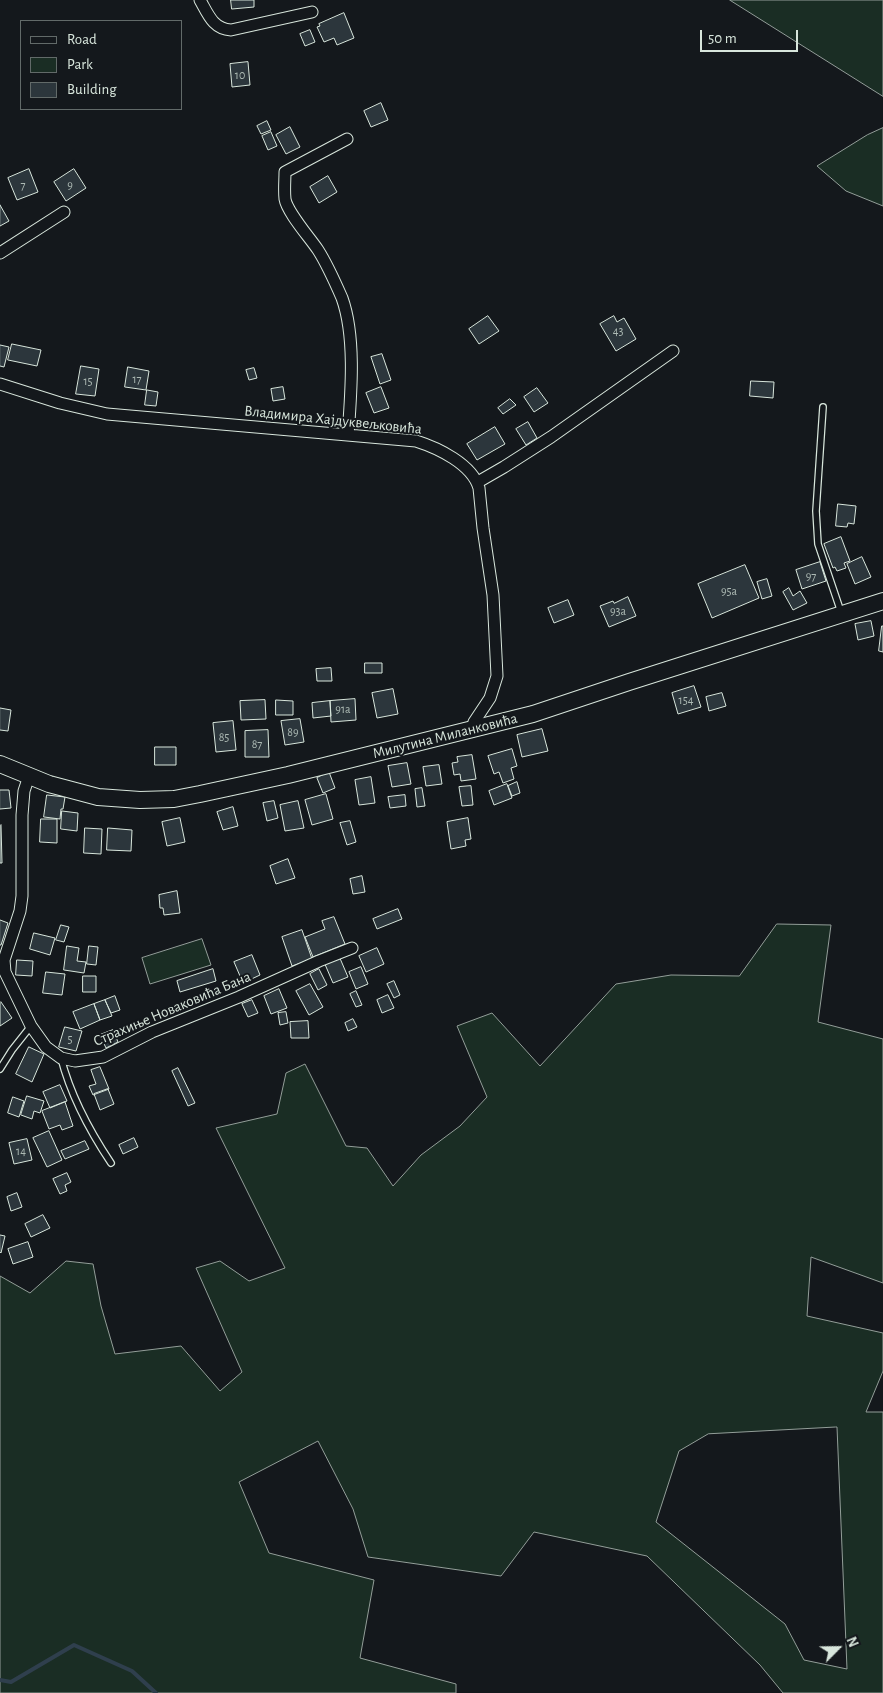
<!DOCTYPE html>
<meta charset="utf-8">
<style>
body{margin:0}
#map{position:relative;width:883px;height:1693px;overflow:hidden;background:#14181c;font-family:"Alegreya Sans",sans-serif}
canvas{display:block}
.legend{position:absolute;left:20px;top:20px;width:162px;height:90px;box-sizing:border-box;background:#14181c;border:1px solid #626a69;margin:0;padding:6px 9px;list-style:none;font-size:15px;color:#d8e6dc}
.legend li{display:flex;align-items:center;gap:10px;height:25px}
.legend b{width:25px;border:1px solid #626a69}
.north{position:absolute;left:813px;top:1623px;width:50px;height:50px;-webkit-text-stroke:4px #14181c;paint-order:stroke;rotate:67deg;font-size:14px;font-weight:700;line-height:20px;text-align:center;color:#d8e6dc}
.north::after{content:'';display:block;margin:auto;width:18px;height:22px;background:#d8e6dc;clip-path:polygon(50% 0,100% 100%,50% 72%,0 100%)}
.scale{position:absolute;left:700px;top:30px;width:98px;height:22px;box-sizing:border-box;border:2px solid #d8e6dc;border-top:0;padding-left:6px;font-size:15px;line-height:18px;white-space:nowrap;color:#d8e6dc;-webkit-text-stroke:4px #14181c;paint-order:stroke}
</style>
<div id="map">
<canvas width="883" height="1693"></canvas>
<ul class="legend">
<li><b style="height:6px;background:#14181c"></b>Road</li>
<li><b style="height:14px;background:#1a2d24"></b>Park</li>
<li><b style="height:14px;background:#2c363c"></b>Building</li>
</ul>
<div class="north">N</div>
<div class="scale">50 m</div>
</div>
<script>
const c = document.querySelector('canvas').getContext('2d');
c.lineJoin = 'round';
function fill(path, color) {
  c.fillStyle = color;
  c.fill(path, 'evenodd');
}
function strokePath(path, color, width, dash) {
  c.strokeStyle = color;
  c.lineWidth = width;
  c.lineCap = dash ? 'butt' : 'round';
  c.setLineDash(dash || []);
  c.stroke(path);
}
function write(font, color, halo, rows, align = 'center') {
  c.font = font + ' "Alegreya Sans",sans-serif';
  c.lineWidth = 4;
  c.setLineDash([]);
  c.textBaseline = 'middle';
  c.strokeStyle = halo;
  c.fillStyle = color;
  for (const [text, x, y, turn = 0] of rows) {
    c.save();
    c.translate(x, y);
    c.rotate((+turn || 0) * Math.PI / 180);
    c.textAlign = isNaN(turn) ? turn : align;
    if (halo) c.strokeText(text, 0, 0);
    c.fillText(text, 0, 0);
    c.restore();
  }
}
const green = new Path2D(`
 M730,0h153v96z
 M883,128v78l-37,-15 -29,-25 50,-31z
 M777,924l54,1 -13,97 65,17v244l-72,-26 -4,59 76,17v38l-17,41h17v281h-100l-23,-28 -113,-109 -113,-24 -33,44 -133,-19 -15,-48 -35,-68 -79,41 30,71 105,27 -14,78 96,26v9h-456v-417l30,17 36,-32 27,3 8,42 14,48 66,-8 39,45 22,-19 -46,-104 24,-7 29,20 36,-13 -69,-140 61,-14 9,-41 19,-9 41,82 21,2 26,38 28,-31 39,-29 27,-29 -30,-71 35,-13 48,53 76,-82 55,-9 68,1zM836,1427h1l10,242 -43,-9 -19,-36 -129,-102 23,-71 29,-17z
 M202,939l9,26 -61,19 -8,-26z`);
fill(green, '#1a2d24');
strokePath(green, '#939e99', 1);
strokePath(new Path2D(`
 M0,1680l11,2 63,-37 58,26 24,22`), '#2f3f4d', 4);
const building = new Path2D(`
 M231,0h23v7l-22,2z
 M344,13l10,25 -17,7 -3,-7 -10,4 -7,-15 3,-1 -1,-2z
 M310,30l5,12 -10,4 -5,-12z
 M248,62l2,23 -18,2 -2,-23z
 M381,103l7,17 -17,7 -7,-16z
 M267,121l4,9 -10,4 -4,-8z
 M290,127l10,20 -14,7 -10,-19z
 M271,132l6,14 -9,4 -6,-14z
 M29,169l9,23 -21,8 -9,-22z
 M74,169l12,19 -20,13 -12,-19z
 M328,176l9,16 -18,11 -9,-16z
 M0,205l9,16 -9,5z
 M488,316l11,15 -20,13 -10,-15z
 M614,316l3,6 7,-4 12,21 -20,12 -16,-27z
 M12,344l29,6 -4,16 -29,-6z
 M0,345l9,2 -5,20 -4,-1z
 M382,354l9,26 -11,4 -9,-27z
 M81,366l18,3 -4,27 -19,-2z
 M128,367l21,4 -3,19 -21,-3z
 M254,368l3,10 -8,2 -3,-10z
 M751,381l23,1 -1,16 -23,-2z
 M283,387l2,12 -12,2 -2,-12z
 M381,387l8,21 -15,5 -8,-20z
 M537,388l11,15 -14,9 -10,-15z
 M147,390l11,2 -2,14 -11,-1z
 M510,399l6,6 -13,9 -5,-6z
 M528,422l9,16 -11,7 -10,-16z
 M495,427l10,17 -28,16 -10,-16z
 M838,504l18,2 -2,18 -6,-1 -1,4 -11,-1z
 M841,537l9,24 -6,2 2,5 -9,3 -2,-4 -2,1 -9,-24z
 M862,557l9,20 -16,7 -8,-20z
 M820,562l6,19 -24,8 -6,-19z
 M745,565l14,33 -47,20 -14,-34z
 M767,579l5,17 -10,3 -5,-17z
 M789,588l4,8 7,-5 7,12 -14,7 -10,-18z
 M628,597l8,19 -27,11 -9,-21 13,-5 1,2z
 M568,600l6,15 -20,8 -6,-15z
 M871,621l3,15 -16,4 -3,-16z
 M882,626h1v26l-4,-1z
 M365,663h17v10h-17z
 M331,668l1,13h-15l-1,-12z
 M694,686l7,21 -23,7 -6,-21z
 M393,689l5,25 -21,4 -5,-25z
 M722,693l4,13 -17,5 -3,-14z
 M355,699l1,21 -25,2 -1,-21z
 M265,700l1,19 -25,1 -1,-19z
 M276,700l17,1v14h-17z
 M330,701l1,15 -18,2 -1,-15z
 M0,708l11,2 -3,21 -8,-1z
 M300,719l4,23 -19,3 -4,-24z
 M233,721l3,29 -20,2 -3,-29z
 M542,729l6,22 -26,6 -5,-22z
 M268,730l1,27h-24v-26z
 M155,747h21v18h-21z
 M512,749l5,17 -6,2 3,11 -11,4 -4,-11 -5,2 -6,-18z
 M472,755l4,24 -15,2 -1,-7 -6,1 -2,-12 6,-1 -1,-5z
 M407,763l4,21 -19,3 -4,-21z
 M439,765l3,19 -16,2 -3,-19z
 M329,772l6,16 -12,5 -6,-15z
 M371,777l4,26 -16,2 -4,-25z
 M517,782l3,11 -8,3 -4,-10z
 M507,784l5,14 -18,7 -5,-14z
 M471,786l2,19 -11,1 -3,-19z
 M422,788l3,18 -8,1 -2,-18z
 M0,790h9l2,18 -11,1z
 M326,794l7,25 -21,6 -7,-25z
 M47,795l18,2 -2,12h-2l-1,10 -16,-2z
 M405,795l1,11 -16,2 -2,-11z
 M274,801l4,17 -11,3 -4,-18z
 M298,801l6,27 -19,3 -5,-26z
 M233,807l5,19 -15,4 -6,-18z
 M62,811l16,2 -1,18 -16,-2z
 M180,818l5,24 -18,4 -5,-24z
 M468,818l3,21 -6,1 1,6 -15,3 -4,-27z
 M41,819h16v24l-17,-1z
 M350,821l6,21 -9,3 -7,-22z
 M1,825l1,38h-2v-37z
 M85,828l17,1 -1,25 -17,-1z
 M108,828l24,2 -1,21 -24,-1z
 M288,859l7,19 -19,6 -6,-18z
 M362,876l3,16 -12,2 -3,-15z
 M177,891l3,22 -16,2 -1,-7h-3l-1,-13z
 M398,909l4,10 -25,10 -4,-10z
 M334,917l11,27 -32,13 -8,-20 20,-8 -3,-8z
 M0,920l8,3 -7,22h-1z
 M61,925l8,2 -5,15 -8,-2z
 M302,930l10,29 -20,7 -10,-29z
 M34,933l21,5 -5,17 -20,-6z
 M67,946l12,2 -2,13 9,1 -2,11 -20,-3z
 M89,946l9,1 -2,18 -9,-1z
 M377,948l7,16 -18,8 -7,-16z
 M252,955l8,20 -17,8 -9,-21z
 M339,956l9,21 -15,6 -9,-21z
 M17,960l16,1 -1,15 -16,-1z
 M361,967l7,17 -12,5 -7,-17z
 M213,969l3,12 -36,11 -3,-11z
 M319,969l8,16 -9,5 -8,-16z
 M46,972l19,2 -3,21 -19,-2z
 M83,976h13v16h-13z
 M394,981l6,14 -6,3 -7,-14z
 M310,984l13,23 -14,8 -13,-24z
 M279,989l8,19 -16,6 -7,-18z
 M356,991l6,14 -6,2 -6,-13z
 M388,995l6,13 -12,5 -5,-13z
 M115,996l5,14 -9,3 -6,-13z
 M105,1000l7,16 -12,4 -6,-16z
 M252,1000l6,13 -10,4 -6,-13z
 M1,1002l11,16 -12,8v-23z
 M94,1004l6,16 -20,9 -7,-17z
 M286,1012l2,11 -8,2 -2,-12z
 M353,1019l4,8 -9,4 -3,-8z
 M308,1021l1,17h-18l-1,-16z
 M65,1027l17,4 -6,20 -17,-4z
 M113,1030l5,12 -12,6 -6,-13z
 M29,1047l15,7 -12,28 -16,-8z
 M100,1067l9,22 -16,6 -4,-9 7,-2 -5,-14z
 M178,1068l17,35 -7,3 -16,-35z
 M60,1085l7,16 -17,7 -7,-16z
 M108,1089l6,15 -14,6 -6,-16z
 M27,1096l17,5 -4,12 -6,-2 -2,8 -11,-4z
 M13,1097l11,4 -5,16 -11,-4z
 M65,1102l8,24 -11,4 -2,-5 -11,4 -7,-18z
 M49,1131l13,29 -15,7 -14,-29z
 M134,1138l4,9 -15,7 -4,-9z
 M27,1139l5,21 -18,4 -5,-21z
 M85,1141l4,8 -24,10 -4,-8z
 M67,1173l4,9 -6,3 2,6 -7,3 -7,-15z
 M17,1193l5,14 -11,4 -4,-14z
 M43,1215l7,13 -19,9 -6,-13z
 M0,1235l5,1 -4,17 -1,-1z
 M28,1242l5,15 -20,7 -5,-15z`);
fill(building, '#2c363c');
strokePath(building, '#d8e6dc', 1);
const service = new Path2D(`
 M823,407l-7,104 2,33 23,68
 M61,1058c10,39 28,72 50,105
 M0,1069l12,-19 19,-24`);
const minor = new Path2D(`
 M200,0c8,14 13,29 31,30l81,-18
 M347,139l-62,33c0,8 -1,18 0,27 2,13 25,39 33,51 9,14 17,32 24,48 14,39 9,96 6,137
 M0,253l64,-41
 M0,384l60,19 47,11 309,27c22,7 56,23 63,47l4,40 10,67 4,81 -7,22 -16,24 -2,8
 M478,482l26,-15 47,-30 122,-86
 M29,776l-5,15 -2,24v81l-2,15 -16,49 1,12 26,54 15,21 15,11 14,3 28,-4 49,-25 87,-35 80,-36 33,-13`);
const secondary = new Path2D(`
 M0,764l49,20 49,13 42,3 34,-1 26,-5 88,-19 245,-61 96,-32 254,-81`);
strokePath(service, '#d8e6dc', 8);
strokePath(minor, '#d8e6dc', 13);
strokePath(secondary, '#d8e6dc', 18);
strokePath(service, '#14181c', 5.5);
strokePath(minor, '#14181c', 11);
strokePath(secondary, '#14181c', 16);
write('12px', '#adbab4', null, [
 ["10",240,75],
 ["7",23,185],
 ["9",70,185],
 ["43",618,331],
 ["17",137,379],
 ["15",88,381],
 ["97",811,576],
 ["95a",729,591],
 ["93a",618,611],
 ["154",686,700],
 ["91a",343,709],
 ["89",293,732],
 ["85",224,737],
 ["87",257,744],
 ["5",70,1039],
 ["14",21,1151]
]);
write('15px', '#d8e6dc', '#14181c', [
 ["Владимира Хајдуквељковића",333,420,6],
 ["Милутина Миланковића",445,736,-14],
 ["Страхиње Новаковића Бана",172,1009,-23]
]);
</script>
